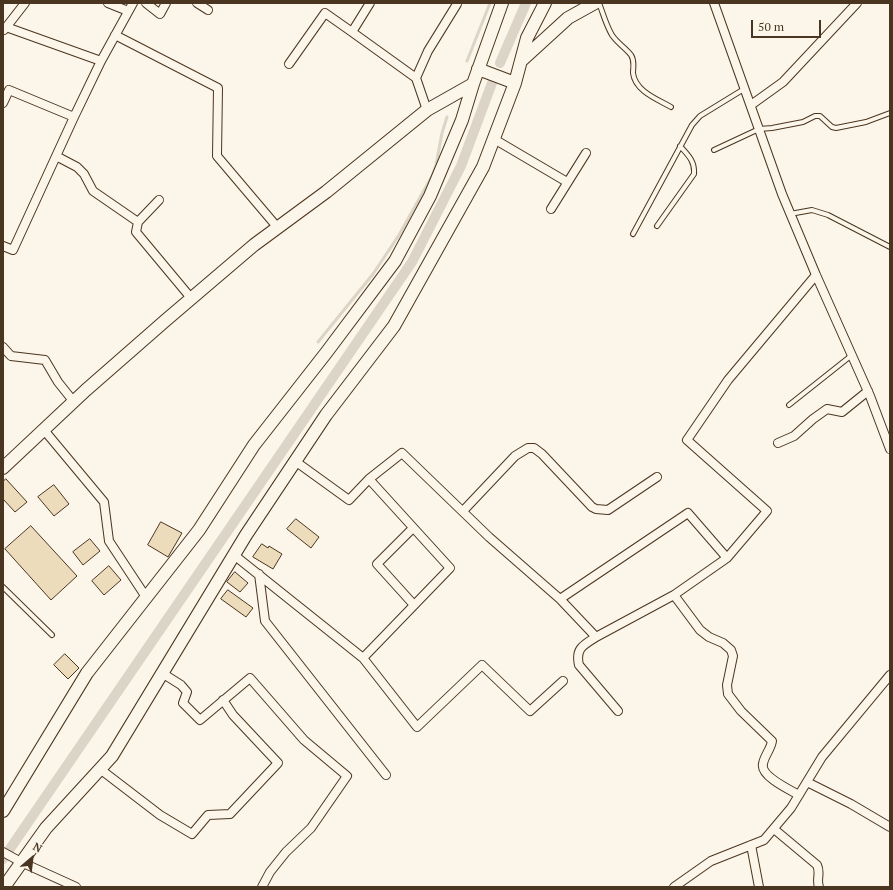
<!DOCTYPE html>
<style>
body{margin:0}
#map{position:relative;width:893px;height:890px;overflow:hidden;background:#fbf6e9;font-family:"PT Serif",serif}
canvas{display:block}
.frame{position:absolute;inset:0;border:4px solid #4a3520;pointer-events:none}
.north{position:absolute;left:12px;top:838px;width:40px;height:40px;-webkit-text-stroke:3px #fbf6e9;paint-order:stroke;rotate:28deg;font-size:11px;font-weight:700;line-height:16px;text-align:center;color:#4a3520}
.north::after{content:'';display:block;margin:auto;width:14px;height:18px;background:#4a3520;clip-path:polygon(50% 0,100% 100%,50% 72%,0 100%)}
.scale{position:absolute;left:751px;top:20px;width:70px;height:18px;box-sizing:border-box;border:2px solid #4a3520;border-top:0;padding-left:5px;font-size:12px;line-height:14px;white-space:nowrap;color:#4a3520;-webkit-text-stroke:3px #fbf6e9;paint-order:stroke}
</style>
<div id="map">
<canvas width="893" height="890"></canvas>
<div class="frame"></div>
<div class="north">N</div>
<div class="scale">50 m</div>
</div>
<script>
const c = document.querySelector('canvas').getContext('2d');
c.lineJoin = 'round';
function strokePath(path, color, width, dash) {
  c.strokeStyle = color;
  c.lineWidth = width;
  c.lineCap = dash ? 'butt' : 'round';
  c.setLineDash(dash || []);
  c.stroke(path);
}
function fill(path, color) {
  c.fillStyle = color;
  c.fill(path, 'evenodd');
}
strokePath(new Path2D(`
 M467,61l23,-58
 M318,342l55,-68 26,-39 33,-59 4,-11 6,-32 5,-16`), '#dcd4c6', 3);
strokePath(new Path2D(`
 M500,63l26,-60
 M3,859l409,-597 49,-96 31,-83`), '#dcd4c6', 10);
const building = new Path2D(`
 M6,479l21,23 -12,10 -12,-13v-17z
 M54,485l15,19 -15,12 -16,-19z
 M296,519l23,18 -8,11 -24,-19z
 M161,522l21,11 -14,24 -20,-12z
 M31,526l46,50 -26,24 -46,-51z
 M90,539l10,12 -17,14 -10,-13z
 M262,544l6,4 1,-2 13,8 -9,15 -20,-12z
 M109,566l12,14 -17,15 -12,-14z
 M235,572l13,11 -8,9 -13,-10z
 M228,590l25,18 -7,9 -25,-18z
 M65,654l14,14 -11,11 -14,-14z`);
fill(building, '#ecdcbc');
strokePath(building, '#4a3520', 1);
const lane = new Path2D(`
 M599,3c4,10 7,22 13,32 5,8 14,13 19,20 4,6 2,12 2,18 2,18 24,26 38,34
 M714,150l45,-21 13,-1 31,-6 12,-6h5l12,11 4,1 30,-6 24,-9
 M790,214l22,-4 16,5 62,32
 M657,226l37,-52c1,-13 -6,-19 -14,-28
 M633,234l59,-109 8,-9 44,-27
 M789,405l63,-50
 M3,587l49,48`);
const street = new Path2D(`
 M108,3l20,8
 M146,3l14,11 6,-11
 M197,3l11,7
 M370,3l-18,29 64,46 11,32
 M714,3l68,191 34,81 54,121 20,53
 M6,27l95,34
 M4,30l21,-27
 M115,35l103,53 -1,68 61,72
 M289,64l36,-51 27,19
 M416,78l12,-27 29,-47
 M3,103l6,-13 65,27
 M751,105l32,-23 74,-79
 M494,139l73,43
 M56,156l21,11 7,7 9,17 45,31
 M159,200l-21,22 -2,10 55,66
 M551,209l35,-56
 M3,246l10,4 61,-133 27,-56 32,-58
 M3,347l8,9 34,4 13,22 16,20
 M44,430l60,72 5,39 37,56
 M778,443l16,-7 19,-17 14,-10 15,3 26,-21
 M369,479l33,-26 87,84 71,62 128,-86 39,45
 M463,511l52,-55 13,-8h6l8,6 50,53 4,2 12,1 49,-33
 M413,528l-36,36 37,41
 M234,555l129,103 87,-90 -81,-89 -20,21 -54,-39
 M259,574l6,47 121,154
 M674,595l53,-37 40,-47 -80,-71 41,-60 88,-105
 M560,599l36,38 78,-42 26,35 9,7 14,6 8,7 2,6 -6,29 1,9 13,17 31,30c-1,8 -8,15 -9,23 -3,12 27,26 36,31
 M596,637c-12,8 -21,11 -17,28l39,46
 M363,658l54,69 65,-62 48,46 33,-30
 M162,673l19,12 6,7 -4,11 17,17 50,-42 54,62 43,36 -36,52 -25,24 -16,20 -8,15
 M100,769l60,46 32,19 16,-19 22,-1 48,-51 -45,-48 -10,-15
 M807,782l44,22 39,23
 M774,829l43,36c4,8 -1,14 2,22
 M751,845l8,42
 M3,852l18,10 55,25
 M674,887l37,-26 53,-21 27,-32 31,-51 68,-82`);
const secondary = new Path2D(`
 M522,60l46,-42 27,-15
 M478,69l37,14
 M3,468l83,-78 80,-70 88,-75 72,-53 101,-82 46,-26
 M3,811l84,-138 112,-143 55,-85 72,-92 69,-92 35,-65 32,-76 11,-36 29,-81
 M4,887l42,-59 66,-72 134,-221 80,-120 68,-89 89,-159 32,-84 12,-45 18,-35`);
strokePath(lane, '#4a3520', 6);
strokePath(street, '#4a3520', 10);
strokePath(secondary, '#4a3520', 14);
strokePath(lane, '#fbf6e9', 4);
strokePath(street, '#fbf6e9', 8);
strokePath(secondary, '#fbf6e9', 12);
</script>
